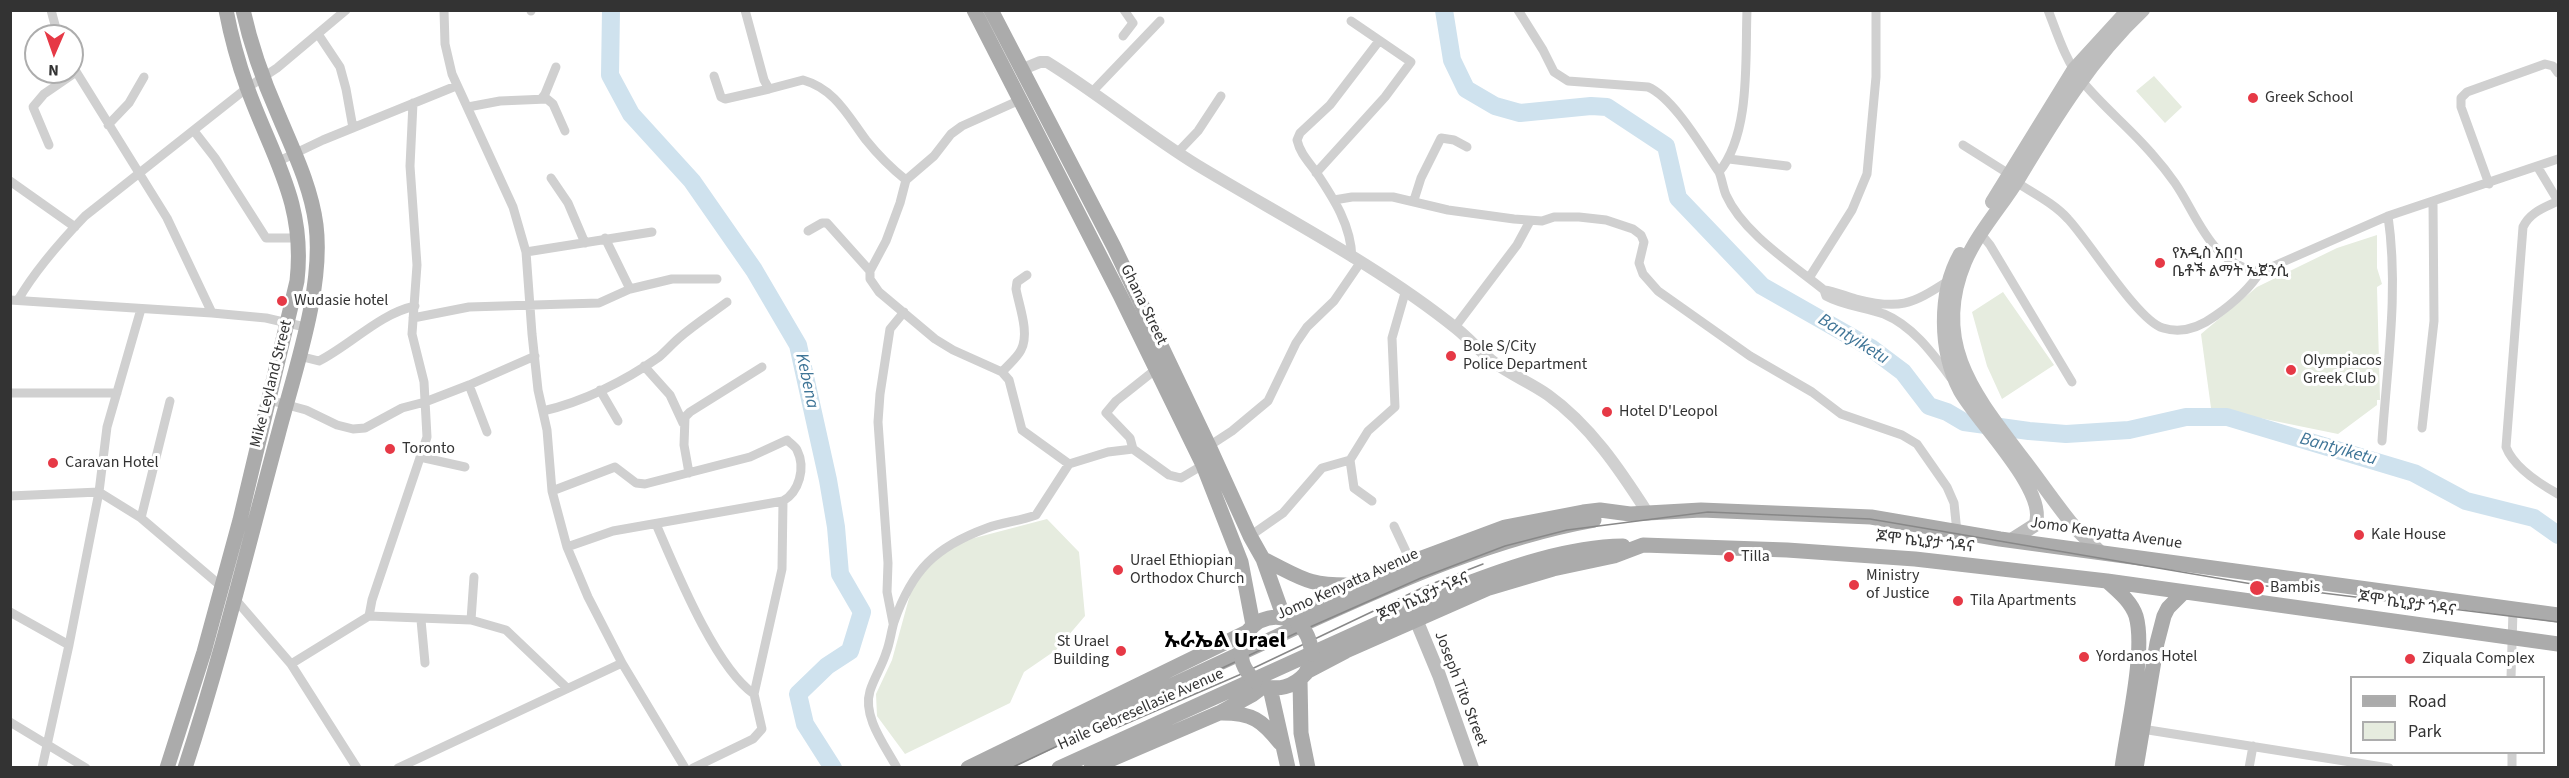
<!DOCTYPE html>
<meta charset="utf-8">
<style>
body{margin:0}
#map{position:relative;width:2569px;height:778px;overflow:hidden;background:#fff;font-family:"Source Sans 3",sans-serif}
canvas{display:block}
.frame{position:absolute;inset:0;border:12px solid #333;pointer-events:none}
.legend{position:absolute;left:2350px;top:676px;width:195px;height:78px;box-sizing:border-box;background:#fff;border:2px solid #adadad;margin:0;padding:8px 10px;list-style:none;font-size:18px;color:#333}
.legend li{display:flex;align-items:center;gap:12px;height:30px}
.legend b{width:30px;border:2px solid #adadad}
.north{position:absolute;left:24px;top:24px;width:60px;height:60px;box-sizing:border-box;background:#fff;border:2px solid #adadad;border-radius:50%;rotate:182deg;font-size:16px;font-weight:700;line-height:24px;text-align:center;color:#333}
.north::after{content:'';display:block;margin:auto;width:21px;height:27px;background:#e63946;clip-path:polygon(50% 0,100% 100%,50% 72%,0 100%)}
</style>
<div id="map">
<canvas width="2569" height="778"></canvas>
<div class="frame"></div>
<ul class="legend">
<li><b style="height:8px;background:#ababab"></b>Road</li>
<li><b style="height:16px;background:#e6ecdf"></b>Park</li>
</ul>
<div class="north">N</div>
</div>
<script>
const c = document.querySelector('canvas').getContext('2d');
c.lineJoin = 'round';
function fill(path, color) {
  c.fillStyle = color;
  c.fill(path, 'evenodd');
}
function strokePath(path, color, width, dash) {
  c.strokeStyle = color;
  c.lineWidth = width;
  c.lineCap = dash ? 'butt' : 'round';
  c.setLineDash(dash || []);
  c.stroke(path);
}
function write(font, color, halo, rows, align = 'center') {
  c.font = font + ' "Source Sans 3","Noto Sans Ethiopic",sans-serif';
  c.lineWidth = 6;
  c.setLineDash([]);
  c.textBaseline = 'middle';
  c.strokeStyle = halo;
  c.fillStyle = color;
  for (const [text, x, y, turn = 0] of rows) {
    c.save();
    c.translate(x, y);
    c.rotate((+turn || 0) * Math.PI / 180);
    c.textAlign = isNaN(turn) ? turn : align;
    if (halo) c.strokeText(text, 0, 0);
    c.fillText(text, 0, 0);
    c.restore();
  }
}
fill(new Path2D(`
 M2154,76l28,31 -17,16 -29,-32z
 M2377,235v33l5,16 -5,3 3,113h-3v5l-39,29 -127,-26 -10,-74 56,-47 80,-39z
 M2003,292l51,73 -52,34 -15,-33 -15,-54z
 M1047,519l32,33 6,64 -29,34 -32,22 -14,31 -105,51 -28,-38 -1,-22 16,-34 19,-69 19,-28 33,-22z`), '#e6ecdf');
strokePath(new Path2D(`
 M611,10l-1,65 21,39 61,67 62,89 44,75 30,135 8,47 4,47 22,38 -12,39 -23,15 -29,28 7,30 28,44
 M1444,10l8,50 14,29 29,17 25,7 71,-7 16,1 59,39 12,52 84,88 109,62 32,24 26,34 18,6 17,10 65,9 37,3 63,-4 57,-13h41l187,56 52,28 68,17 24,17`), '#cfe2ee', 18);
strokePath(new Path2D(`
 M51,10l7,26
 M444,10l1,34 7,30 61,133 13,45 6,82 6,56 9,40 5,61 15,56 21,50 34,66 63,105
 M531,10v1
 M745,10l19,70 5,9 34,-9c32,9 45,36 63,60 12,15 25,28 40,40
 M1518,10l25,40 11,22 14,9 80,6c26,11 55,62 71,85
 M1747,10c-2,49 4,123 -28,162 3,7 4,16 7,23 17,38 66,69 98,95l2,6c18,10 39,11 58,18 29,12 49,40 67,64
 M2048,10c9,23 18,52 34,71 21,26 48,47 70,73 8,9 16,19 23,29 24,35 35,81 85,89l128,-56 170,-57
 M318,34l22,33 6,22 7,39
 M1123,36l10,-13 -9,-13
 M72,65l95,153 45,95
 M714,76l7,21 4,2 44,-10
 M1092,92l68,-71
 M541,99l4,-5 11,-27
 M1020,100l-58,26 -11,8 -17,22 -28,24 -6,23 -14,38 -16,30v8l9,13 56,47 18,11 49,22 7,8 13,50 47,34
 M468,107l32,-6 47,-2 6,5 12,27
 M108,125l21,-22 15,-26
 M194,131l21,27 51,80h32
 M49,145l-16,-38 11,-13 32,-22
 M1963,145l46,29
 M1178,152l20,-21 23,-35
 M1729,159l58,7
 M279,161l44,-21 133,-54
 M2537,166l21,35c-14,7 -28,11 -35,26l-17,220c8,21 34,37 52,47
 M1316,173l69,-76 26,-35 -60,-41
 M551,178l17,25 17,40
 M10,181l65,46
 M2016,182c17,11 39,22 52,37 21,22 70,102 95,109 19,6 37,-1 52,-12 17,-12 34,-26 45,-44
 M2489,184l-28,-77v-9l6,-6 78,-28 8,2 5,7
 M1334,200l18,-3h41l55,13 66,9 28,2 12,-4h25l27,3 27,9 8,6 3,7 -5,21 4,11 15,17 92,65 62,36 29,22 61,21 15,9 30,43 7,16 3,29
 M1414,200l7,-22 20,-40 13,2 13,7
 M808,231l14,-8h5l43,48
 M1981,234l9,11 82,137
 M605,238l25,51
 M526,252l126,-20
 M1352,258c-1,-33 -18,-59 -36,-86 -8,-11 -16,-19 -19,-32l3,-7 30,-28 49,-64
 M1809,278l43,-68 15,-36 9,-97v-67
 M1824,290c10,1 21,6 32,9 43,11 55,6 92,-18
 M10,300l202,13 54,5 39,9
 M18,300c18,-31 42,-58 67,-84l162,-128 30,-20 69,-58
 M413,318l56,-11 130,-4 31,-14 42,-10h45
 M1455,327l62,-82 13,-24
 M299,356l20,5c33,-17 60,-47 96,-55
 M644,366l26,29 13,28
 M1155,370l-39,31 -10,12 24,25 3,11 36,26 12,3 22,-13
 M1002,372c6,-7 15,-14 19,-22 9,-17 -2,-44 -5,-61l1,-7 10,-7
 M469,385l18,47
 M600,390l18,31
 M10,393h107
 M269,400l37,10 31,15 16,4 12,-1 37,-20 23,-6 44,-17 66,-29
 M543,411c40,-9 82,-30 116,-54 7,-6 13,-13 20,-19 15,-13 32,-24 48,-36
 M2422,428l12,-107 -1,-119
 M2382,441c5,-75 17,-150 6,-225
 M1209,446l23,-15 36,-30 28,-58 11,-16 27,-26 26,-38
 M420,457l45,10
 M689,473l-5,-28 1,-28 5,-5 72,-45
 M552,491l63,-24 21,16 9,1 105,-27 37,-17c3,3 9,7 10,10 9,18 2,42 -14,51
 M10,496l89,-4 42,26 81,69
 M1372,501l-18,-13 -4,-28 18,-29 27,-24 -3,-69 13,-45
 M141,518l29,-117
 M656,524c20,46 59,143 98,170
 M1394,526l17,36
 M1250,536l33,-23 39,-45 28,-8
 M567,547l46,-16 170,-30 -1,68 -28,125 8,35 -9,10 -60,29
 M235,599l56,65 66,104
 M10,612l59,33
 M369,616l3,-16 55,-163 -3,-55 -12,-48 5,-69 -7,-99 3,-63
 M421,620l4,43
 M471,620l3,-43
 M893,623l-6,-31 1,-29 -10,-141 2,-28 10,-65 14,-17
 M291,664l78,-48 102,4 35,10 61,58
 M2511,678l2,-68
 M10,722l76,46
 M2142,729l247,39
 M2512,752v16
 M42,768l27,-123 30,-153 8,-65 34,-118
 M398,768l224,-105
 M897,768c-11,-21 -35,-51 -27,-77 4,-13 12,-25 16,-38 4,-10 5,-21 8,-31 18,-52 41,-75 93,-94 16,-6 33,-7 49,-13l33,-51 39,-12 25,-3
 M2249,768l4,-22`), '#d0d0d0', 9);
strokePath(new Path2D(`
 M1023,69l17,-7h7c52,32 98,71 150,103 86,52 182,101 260,164 12,10 22,21 34,31 17,14 39,22 57,35 42,30 72,75 99,117`), '#d0d0d0', 12);
strokePath(new Path2D(`
 M1992,202l82,-133 54,-59
 M1960,254c-22,39 -21,97 0,137 17,31 90,102 75,134l-22,14
 M2099,551c-9,-9 -19,-17 -26,-26 -18,-22 -34,-46 -52,-69 -46,-61 -90,-113 -56,-194 13,-30 37,-56 54,-84 36,-60 72,-119 124,-168
 M1417,622l22,53 33,93`), '#bdbdbd', 14);
strokePath(new Path2D(`
 M974,10l146,285 83,170 38,97 12,63
 M991,10l123,237 95,199 41,90 13,23 21,59
 M1263,559c39,19 44,27 90,26
 M2107,581c11,10 24,20 29,35 10,35 -9,113 -14,152
 M1289,619l18,-10 104,-47 94,-35 78,-15 17,-2 30,4 71,-4 170,7 129,22 558,76
 M1248,631c12,-14 28,-17 45,-10
 M1306,672l40,-21 143,-63 64,-19 61,-13 29,-11 144,5 128,9 192,22 451,63
 M1300,680l1,53 7,35
 M1260,684c17,8 34,3 46,-11
 M1270,688l18,80
 M1222,713c30,0 40,7 58,30
 M167,768l37,-116 36,-132 57,-239c9,-79 -25,-124 -50,-194 -9,-25 -16,-51 -21,-77
 M185,768c36,-110 63,-222 93,-333 16,-62 46,-146 38,-210 -5,-39 -23,-75 -38,-111 -15,-34 -27,-68 -35,-104
 M968,768l279,-136
 M994,768c105,-48 209,-98 314,-146 92,-42 186,-84 286,-102
 M1059,768l399,-181c52,-20 109,-40 165,-41
 M1091,768l128,-55 33,-18 12,-9
 M2136,768l21,-125 7,-27 4,-8 15,-15`), '#ababab', 15);
strokePath(new Path2D(`
 M1116,728l123,-53 185,-88 59,-23
 M1011,768l281,-133 129,-57 84,-32 62,-16 141,-18 162,7 388,66 300,37`), '#888', 1.5);
strokePath(new Path2D(`
 M1297,622c10,9 13,18 15,32
 M1242,642c-3,17 1,27 13,39`), '#ababab', 15);
for (const [x, y, r, color] of [
 [2253,98,6,"#e63946"],
 [2160,263,6,"#e63946"],
 [282,301,6,"#e63946"],
 [1451,356,6,"#e63946"],
 [2291,370,6,"#e63946"],
 [1607,412,6,"#e63946"],
 [390,449,6,"#e63946"],
 [53,463,6,"#e63946"],
 [2359,535,6,"#e63946"],
 [1729,557,6,"#e63946"],
 [1118,570,6,"#e63946"],
 [1854,585,6,"#e63946"],
 [2257,588,8,"#e63946"],
 [1958,601,6,"#e63946"],
 [1121,651,6,"#e63946"],
 [2084,657,6,"#e63946"],
 [2410,659,6,"#e63946"]
]) {
  const dot = new Path2D();
  dot.arc(x, y, r, 0, 2 * Math.PI);
  c.fillStyle = color;
  c.fill(dot);
  strokePath(dot, '#fff', 2);
}
write('16px', '#333', '#fff', [
 ["Greek School",2265,98],
 ["የአዲስ አበባ",2172,254],
 ["ቤቶች ልማት ኤጀንሲ",2172,272],
 ["Wudasie hotel",294,301],
 ["Bole S/City",1463,347],
 ["Police Department",1463,365],
 ["Olympiacos",2303,361],
 ["Greek Club",2303,379],
 ["Hotel D'Leopol",1619,412],
 ["Toronto",402,449],
 ["Caravan Hotel",65,463],
 ["Kale House",2371,535],
 ["Tilla",1741,557],
 ["Urael Ethiopian",1130,561],
 ["Orthodox Church",1130,579],
 ["Ministry",1866,576],
 ["of Justice",1866,594],
 ["Bambis",2270,588],
 ["Tila Apartments",1970,601],
 ["St Urael",1109,642,"right"],
 ["Building",1109,660,"right"],
 ["Yordanos Hotel",2096,657],
 ["Ziquala Complex",2422,659]
], 'left');
write('16px', '#333', '#fff', [
 ["Ghana Street",1143,305,64],
 ["Mike Leyland Street",272,384,-76],
 ["Jomo Kenyatta Avenue",2106,534,8],
 ["ጆሞ ኬኒያታ ጎዳና",1925,543,6],
 ["Jomo Kenyatta Avenue",1348,585,-24],
 ["ጆሞ ኬኒያታ ጎዳና",1424,598,-24],
 ["ጆሞ ኬኒያታ ጎዳና",2407,605,8],
 ["Joseph Tito Street",1460,689,69],
 ["Haile Gebresellasie Avenue",1141,710,-24]
]);
write('italic 18px', '#3f7597', '#fff', [
 ["Bantyiketu",1853,340,32],
 ["Kebena",806,381,78],
 ["Bantyiketu",2338,450,16]
]);
write('bold 22px', '#000', '#fff', [
 ["ኡራኤል Urael",1225,642]
]);
</script>
